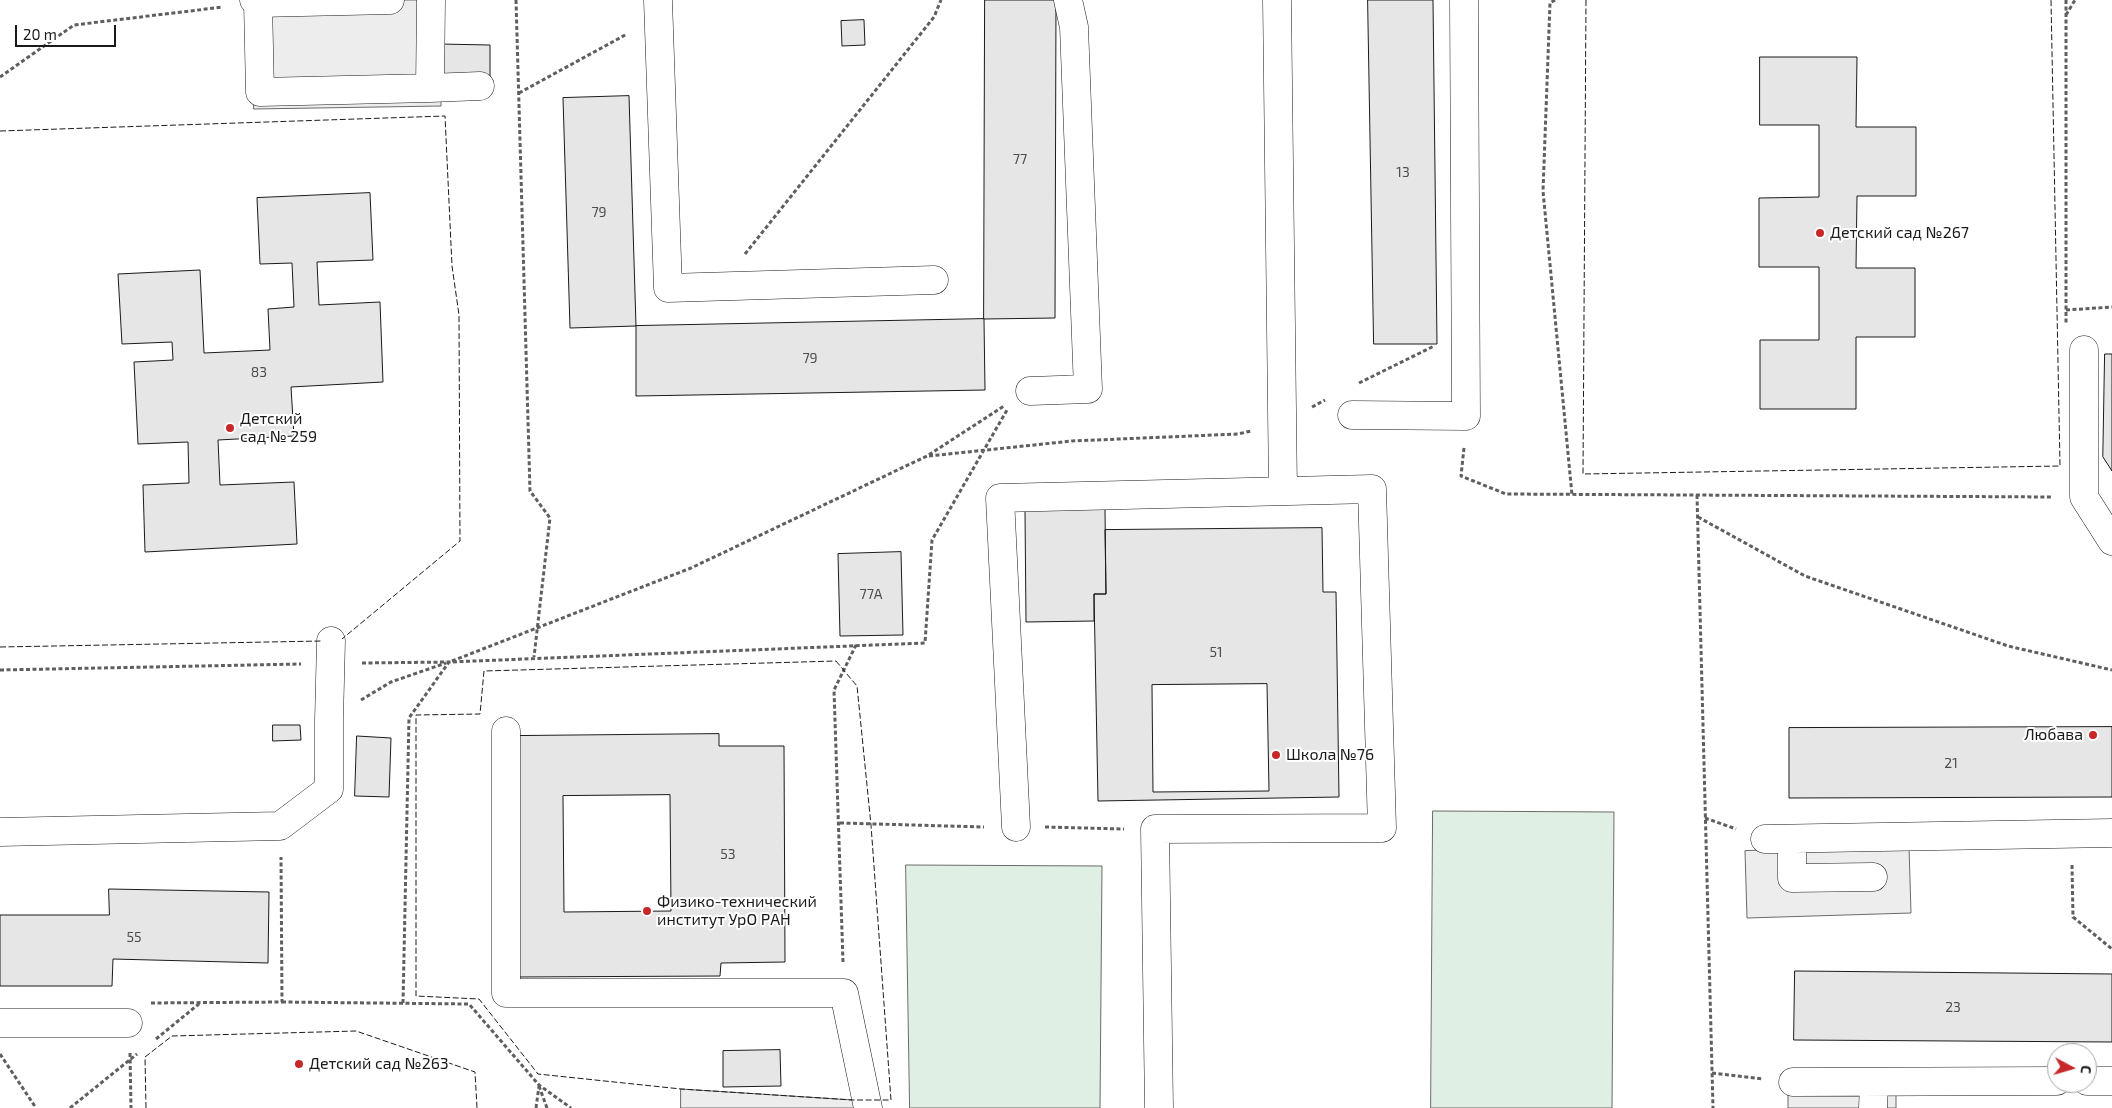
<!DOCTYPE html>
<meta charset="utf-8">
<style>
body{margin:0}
#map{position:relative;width:2112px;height:1108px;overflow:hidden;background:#fff;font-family:"Exo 2",sans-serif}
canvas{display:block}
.north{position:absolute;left:2047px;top:1043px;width:50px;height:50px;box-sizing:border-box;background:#fff;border:1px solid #a3a3a3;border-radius:50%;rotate:96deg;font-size:14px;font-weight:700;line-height:20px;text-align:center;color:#1a1a1a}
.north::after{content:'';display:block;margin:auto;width:18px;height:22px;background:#c62828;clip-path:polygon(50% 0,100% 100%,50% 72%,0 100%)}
.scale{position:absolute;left:15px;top:25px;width:101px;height:22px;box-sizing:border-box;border:2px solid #1a1a1a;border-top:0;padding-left:6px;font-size:15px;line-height:18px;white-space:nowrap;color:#1a1a1a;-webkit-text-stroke:4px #fff;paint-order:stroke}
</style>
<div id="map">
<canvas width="2112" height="1108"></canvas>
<div class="north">С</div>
<div class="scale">20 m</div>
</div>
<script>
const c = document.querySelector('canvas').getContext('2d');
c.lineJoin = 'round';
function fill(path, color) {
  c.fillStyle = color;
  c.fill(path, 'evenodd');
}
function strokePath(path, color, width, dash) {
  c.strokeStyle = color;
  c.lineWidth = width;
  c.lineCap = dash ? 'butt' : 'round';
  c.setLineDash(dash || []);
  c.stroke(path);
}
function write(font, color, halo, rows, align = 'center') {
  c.font = font + ' "Exo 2",sans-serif';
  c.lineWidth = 4;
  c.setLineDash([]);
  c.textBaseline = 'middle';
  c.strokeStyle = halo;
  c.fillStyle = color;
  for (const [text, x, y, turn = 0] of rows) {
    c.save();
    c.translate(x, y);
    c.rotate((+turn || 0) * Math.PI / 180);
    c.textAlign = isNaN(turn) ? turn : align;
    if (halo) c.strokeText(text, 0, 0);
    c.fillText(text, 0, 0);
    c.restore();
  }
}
const green = new Path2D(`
 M1433,811l181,1 -2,296h-181z
 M906,865l196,1 -2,242h-190z`);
fill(green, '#e0efe3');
strokePath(green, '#6a6a6a', 1);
const parking = new Path2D(`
 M253,0h188v106l-187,3z
 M1909,846l2,67 -164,5 -2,-67z
 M1896,1088v20h-108v-18z
 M681,1089l172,11 2,8h-174z`);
fill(parking, '#ededed');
strokePath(parking, '#6a6a6a', 1);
const building = new Path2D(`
 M985,0h71l-1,318 -71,1z
 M1368,0h65l4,344h-63z
 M864,20l1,25 -23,1 -1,-25z
 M439,44l51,1v32h-51z
 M1760,57h97l-1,70h60v69h-59l-1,72h59v69h-59v72h-96v-69h59v-73h-60v-69l60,-1v-72h-59z
 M629,96l7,230 -66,2 -7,-230z
 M370,193l3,67 -56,2 2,43 61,-3 3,80 -92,5 3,49 -76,4 2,45 74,-3 3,62 -152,8 -2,-67 46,-2 -1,-41 -50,2 -4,-82 39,-2 -1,-18 -50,2 -4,-70 82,-4 4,83 66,-3 -2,-41 26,-2 -2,-44 -32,1 -3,-66z
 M984,319l1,71 -349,6v-70z
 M2105,354h7v117l-9,-14z
 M1105,509l1,85h-12v27l-68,1 -1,-112z
 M1322,528l1,64h13l3,205 -241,4 -4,-207h12l-1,-64zM1267,684l2,107 -116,1 -1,-107z
 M901,552l2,83 -63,1 -2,-82z
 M273,725h27l1,15 -28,1z
 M2112,727v70l-323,1v-70z
 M719,734v12h65l1,216 -64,1 -1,13 -205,1 -1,-241zM670,795l1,116 -107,1 -1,-116z
 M357,736l34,2 -2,59 -34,-1z
 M109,889l160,3 -1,71 -155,-4 -1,27h-112v-71h109z
 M1795,971l317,3v68l-318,-2z
 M780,1050l1,36 -58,1v-36z`);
fill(building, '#e6e6e6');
strokePath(building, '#1a1a1a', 1);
const minor = new Path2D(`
 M254,0l4,3 132,-3
 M658,0l10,288 266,-8
 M1277,0l6,491
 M258,3l2,89 170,-4 1,-88
 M430,88l50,-2
 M2084,350v147l28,44
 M1030,391l58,-2 -14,-362 -6,-27
 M1352,415l114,1 -2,-416
 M506,731v262h338l24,115
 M1016,827l-16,-329 372,-9 10,339 -227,1 4,279
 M0,832l280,-6 49,-37v-69l2,-79
 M1765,839l347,-6
 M1792,839v39l81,-1
 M0,1023h128
 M2087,1081h25
 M1793,1082l264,-1
 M1873,1108l1,-25`);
strokePath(minor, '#1a1a1a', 29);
strokePath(new Path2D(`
 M516,0l14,491 20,27 -16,139
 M1555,0l-5,3 -7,188 29,304
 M2066,0v324
 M2066,15l9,-15
 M0,77l74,-52 149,-18
 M519,93l108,-59
 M745,254l189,-237 7,-17
 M2066,310l46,-3
 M1359,383l75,-37
 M1312,407l13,-7
 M1464,448l-3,28 45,18 547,3
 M929,456l143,-15 166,-7 13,-3
 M1697,495l16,613
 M1698,517l107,59 203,70 104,24
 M452,661l239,-93 236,-112 77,-50
 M362,663l88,-1 475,-19 7,-103 75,-130
 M0,670l301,-6
 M361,700l30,-18 55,-19
 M1705,818l31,11
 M840,823l144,4
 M1045,827l79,2
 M2072,865l1,52 39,32
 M843,962l-9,-272 22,-45
 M282,1002l187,2 70,81 32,23
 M151,1003l131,-1 -1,-145
 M403,1003l6,-285 40,-56
 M156,1039l44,-36
 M130,1053l1,55
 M0,1054l36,54
 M1712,1073l51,6
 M539,1086l8,22
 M70,1108l67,-54
 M536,1108l3,-22`), '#5f5f5f', 3, [4, 2.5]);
strokePath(minor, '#fff', 28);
strokePath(new Path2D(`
 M1586,0l-3,474 477,-8 -9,-466
 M0,131l445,-15 7,150 7,49 1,226 -118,98
 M0,647l322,-6
 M836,661l21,25 14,139 20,275h-38l-172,-11 -143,-15 -59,-75 -63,-3v-281l64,-1 4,-43z
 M146,1108l-1,-51 27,-21 184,-5 119,41 2,36`), '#1a1a1a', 1, [6, 2.5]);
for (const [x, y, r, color] of [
 [1820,233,5,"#c62828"],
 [230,428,5,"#c62828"],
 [2093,735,5,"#c62828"],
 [1276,755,5,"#c62828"],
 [647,911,5,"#c62828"],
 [299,1064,5,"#c62828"]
]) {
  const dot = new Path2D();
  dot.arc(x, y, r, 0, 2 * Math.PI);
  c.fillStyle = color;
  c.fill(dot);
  strokePath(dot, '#fff', 2);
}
write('14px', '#4d4d4d', null, [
 ["77",1020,159],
 ["13",1403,172],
 ["79",599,212],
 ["79",810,358],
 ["83",259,372],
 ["77А",871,594],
 ["51",1216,652],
 ["21",1951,763],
 ["53",728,854],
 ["55",134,937],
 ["23",1953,1007]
]);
write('16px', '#1a1a1a', '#fff', [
 ["Детский сад №267",1830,233],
 ["Детский",240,419],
 ["сад № 259",240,437],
 ["Любава",2083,735,"right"],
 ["Школа №76",1286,755],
 ["Физико-технический",657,902],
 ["институт УрО РАН",657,920],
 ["Детский сад №263",309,1064]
], 'left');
</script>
